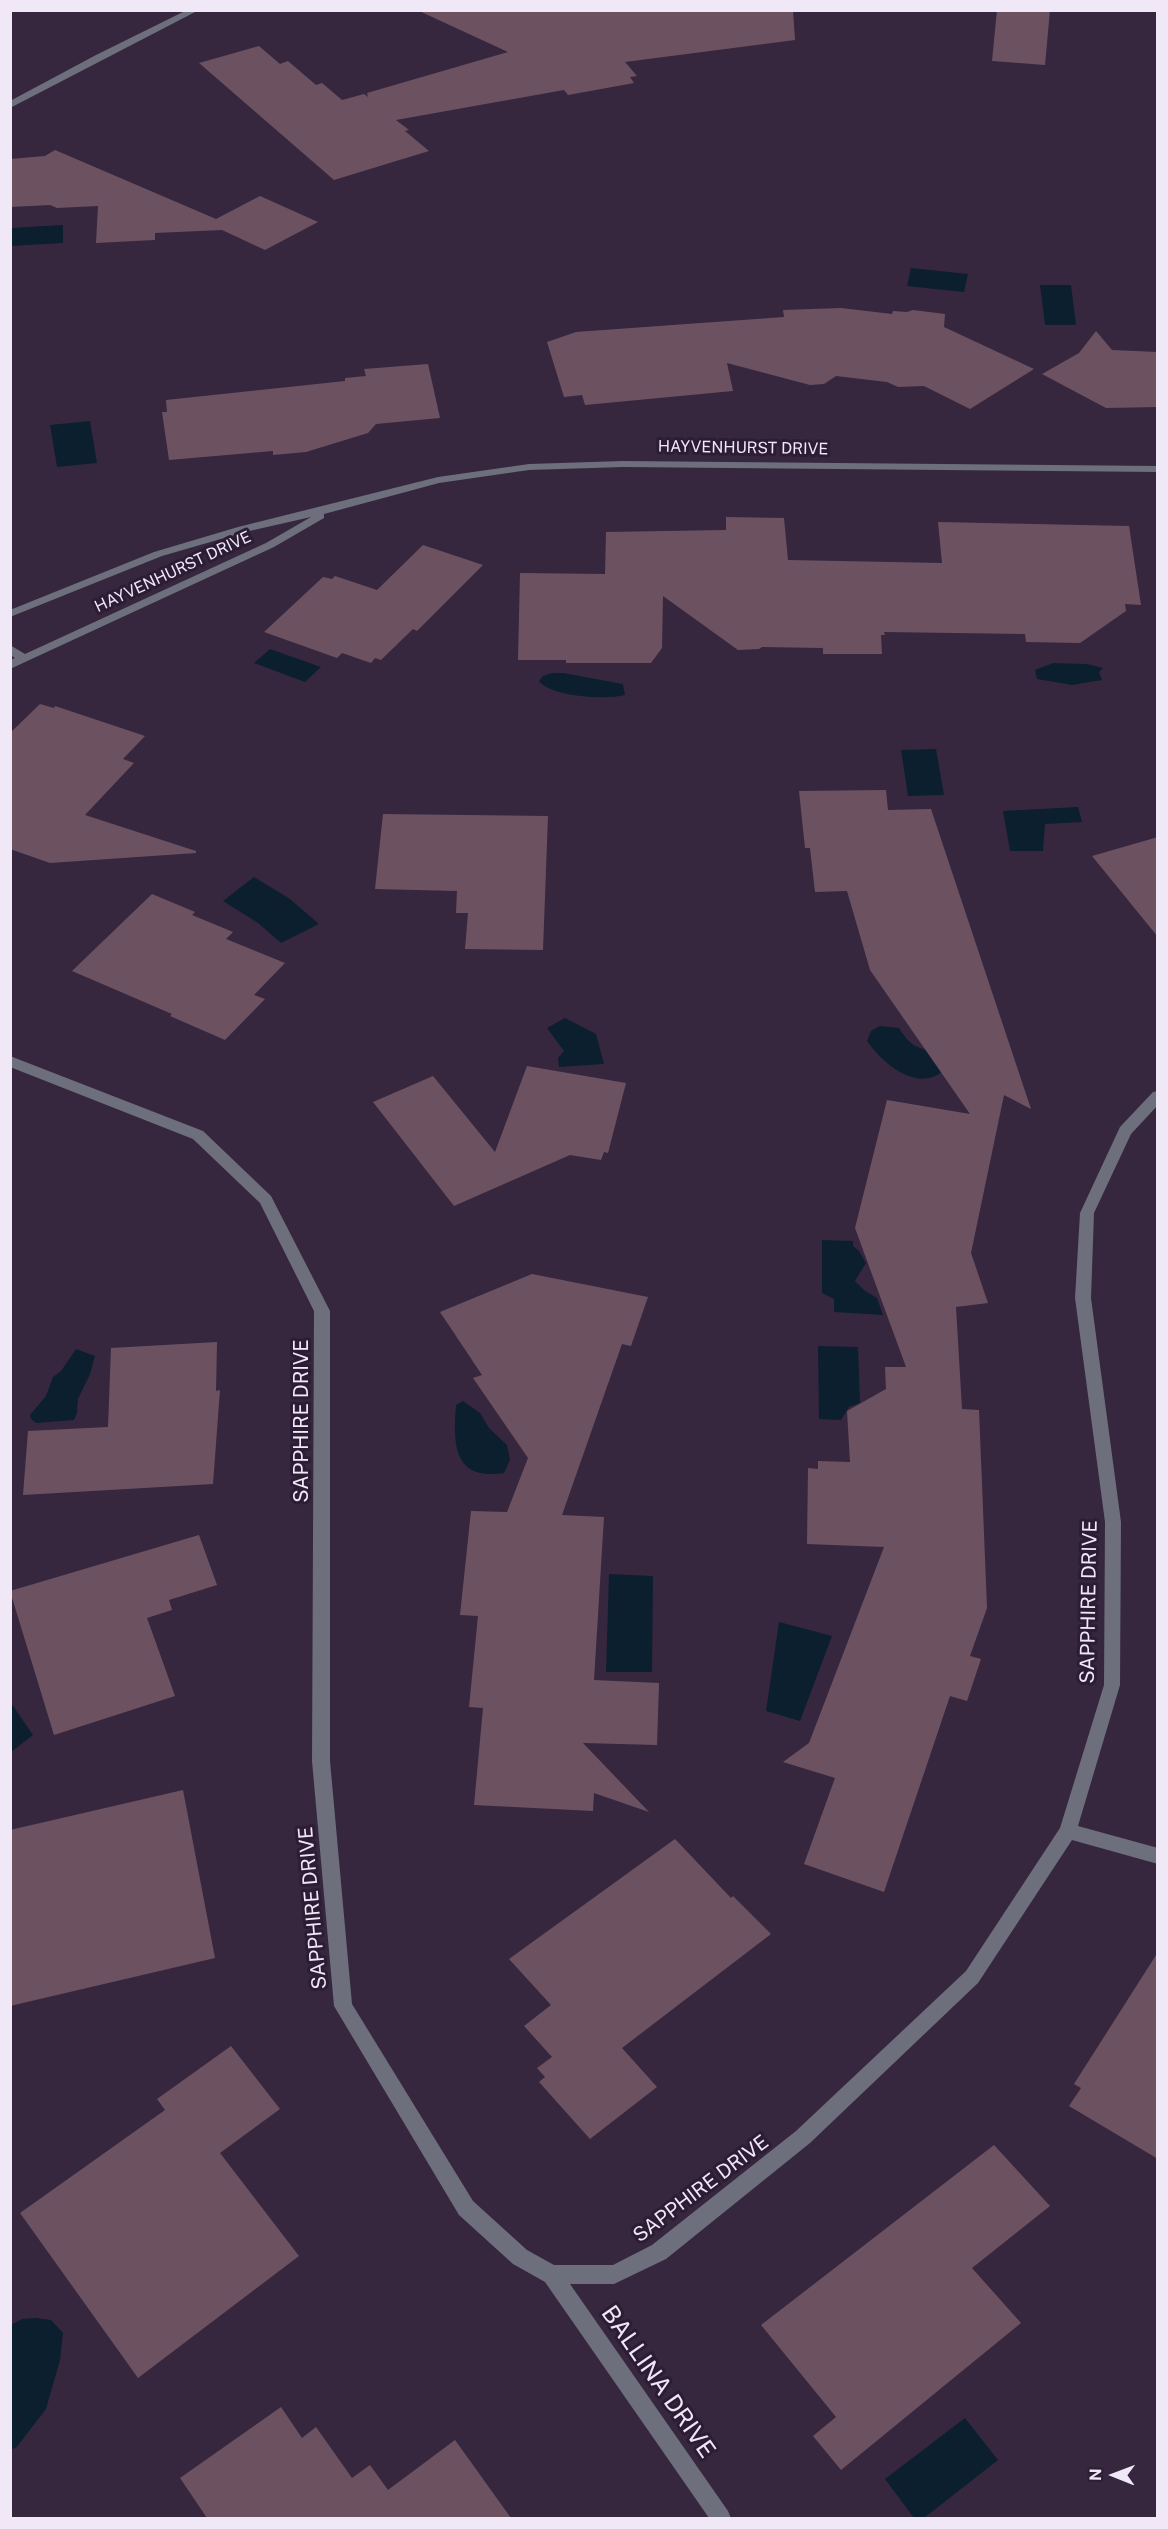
<!DOCTYPE html>
<style>
body{margin:0}
#map{position:relative;width:1168px;height:2529px;overflow:hidden;background:#36273f;font-family:"Public Sans",sans-serif}
canvas{display:block}
.frame{position:absolute;inset:0;border:12px solid #f0e7f7;pointer-events:none}
.north{position:absolute;left:1084px;top:2445px;width:60px;height:60px;-webkit-text-stroke:4px #2c1d35;paint-order:stroke;rotate:271deg;font-size:16px;font-weight:700;line-height:24px;text-align:center;color:#f0e7f7}
.north::after{content:'';display:block;margin:auto;width:21px;height:27px;background:#f0e7f7;clip-path:polygon(50% 0,100% 100%,50% 72%,0 100%)}
</style>
<div id="map">
<canvas width="1168" height="2529"></canvas>
<div class="frame"></div>
<div class="north">N</div>
</div>
<script>
const c = document.querySelector('canvas').getContext('2d');
c.lineJoin = 'round';
function fill(path, color) {
  c.fillStyle = color;
  c.fill(path, 'evenodd');
}
function write(font, color, halo, rows, align = 'center') {
  c.font = font + ' "Public Sans",sans-serif';
  c.lineWidth = 6;
  c.setLineDash([]);
  c.textBaseline = 'middle';
  c.strokeStyle = halo;
  c.fillStyle = color;
  for (const [text, x, y, turn = 0] of rows) {
    c.save();
    c.translate(x, y);
    c.rotate((+turn || 0) * Math.PI / 180);
    c.textAlign = isNaN(turn) ? turn : align;
    if (halo) c.strokeText(text, 0, 0);
    c.fillText(text, 0, 0);
    c.restore();
  }
}
fill(new Path2D(`
 M63,225v18l-52,3v-18z
 M911,268l57,6 -4,18 -57,-6z
 M1040,285h31l5,40h-31z
 M90,421l7,42 -40,4 -7,-42z
 M270,649l51,18 -16,15 -51,-19z
 M1053,663l34,1 16,4 -4,4 3,8 -30,5 -35,-6 -2,-9z
 M552,673h11l60,11 2,11c-19,5 -74,2 -86,-14l4,-5z
 M936,749l8,46 -36,1 -7,-46z
 M1078,807l4,15 -37,2 -2,27h-33l-7,-40z
 M254,877l36,22 29,25 -38,19 -23,-20 -35,-22z
 M565,1018l31,16 8,30 -45,3 -1,-9 6,-7 -17,-23z
 M880,1026l19,2c12,18 15,19 36,24l9,18c-26,24 -62,-7 -77,-29l4,-10z
 M822,1240l31,1v5l6,5 7,12 -11,18 9,9 13,8 6,17 -49,-3v-13l-12,-6z
 M818,1346l40,1 2,56 -11,4 -8,13 -22,-1z
 M76,1349l19,7 -5,18 -12,25 -1,14 -3,7 -38,3 -5,-4 -1,-4 16,-19 7,-19 8,-6z
 M463,1401l17,12 9,15 18,17 3,15 -6,13c-51,8 -51,-29 -48,-68z
 M609,1574l44,2 -1,96h-46z
 M779,1622l53,14 -32,85 -34,-10z
 M11,1703l22,32 -22,17h-1z
 M36,2318l15,2 12,13 -3,27 -14,49 -30,39 -5,1v-124l11,-6z
 M965,2418l33,42 -74,58h-10l-29,-39z`), '#0c1f2f');
fill(new Path2D(`
 M417,10h376l2,30 -170,22 12,14 -7,1 4,6 -66,12 -4,-5 -168,30 13,10 -4,1 24,20 -95,29 -135,-117 60,-17 21,18 8,-3 28,24 6,-2 20,17 22,-6 4,3 -1,-4 141,-41z
 M997,10h53l-5,55 -53,-4z
 M55,150l161,69 44,-23 58,26 -53,28 -43,-20 -67,3v7l-59,3 2,-37 -41,2 -7,-3 -40,2v-48l35,-3z
 M841,308l51,6 1,-3 14,1 6,-2 32,4 -1,13 90,42 -64,40 -46,-23 -26,1 -11,-5 -51,-6 -12,8 -14,1 -83,-22 6,28 -148,14 -3,-10 -18,2 -17,-55 29,-10 208,-15 -1,-7z
 M1096,331l16,19 46,2v55l-52,1 -64,-34 37,-21z
 M428,364l12,54 -64,6 -8,9 -62,19 -33,3v-4l-104,9 -7,-48h5l-1,-12 179,-19v-3l21,-2 -2,-7z
 M726,517l58,1 4,42 154,3 -4,-41 191,4 12,79 -16,-1 1,7 -46,32 -54,-1 -1,-8 -141,-2 1,3h-4l1,19h-59v-6l-61,-1 -3,2 -21,1 -75,-54 -1,52 -11,15h-85v-3h-48l2,-87 85,1 1,-42 120,-2z
 M423,545l60,20 -66,66 -4,-2 -32,31 -6,-2 -4,5 -29,-10 -5,5 -73,-26 59,-55 9,2 3,-3 42,14z
 M40,704l14,4 1,-2 90,30 -22,23 11,4 -49,52 111,36v2l-146,10 -40,-14v-116z
 M886,790l2,20 43,-1 100,300 -27,-14 -33,158 17,50 -32,4 6,102 17,1 8,198 -17,48 11,3 -14,42 -17,-5 -66,196 -80,-28 31,-86 -52,-16 26,-19 75,-196 -77,-3 1,-76 10,1v-8l32,1 -3,-51 39,-22 -1,-22h21l-51,-139 32,-128 83,14 -100,-144 -23,-79 -32,1 -5,-44h-5l-6,-57z
 M383,814l165,2 -5,134 -78,-1 3,-36h-12l1,-22 -82,-2z
 M1158,837v100l-66,-81z
 M152,894l43,18 -3,3 41,17 -7,7 59,24 -31,32 11,4 -40,41 -55,-24 2,-2 -100,-43z
 M527,1066l99,17 -18,70 -4,-1 -3,8 -31,-5 -116,51 -81,-104 60,-26 62,76z
 M532,1274l116,23 -17,49 -9,-2 -60,171 42,2 -10,163 65,3 -2,62 -74,-2 66,69 -55,-19 -1,18 -119,-6 9,-97 -14,-1 9,-91 -18,-1 11,-104 36,1 21,-54 -55,-80 9,-3 -42,-63z
 M217,1342l-1,49 4,-1 -7,94 -190,11 5,-64 80,-4 3,-79z
 M199,1535l18,50 -48,15 3,10 -25,8 28,78 -121,39 -44,-144z
 M183,1790l32,168 -205,48v-176z
 M675,1839l56,59 2,-2 38,38 -149,114 35,39 -67,52 -51,-57 6,-5 -8,-9 15,-11 -28,-31 27,-21 -42,-46z
 M1158,1952v207l-89,-53 12,-18 -7,-4z
 M231,2046l49,63 -60,44 79,103 -161,122 -118,-165 145,-103 -8,-11z
 M994,2145l56,61 -78,62 49,55 -180,147 -28,-34 23,-19 -75,-92z
 M281,2407l21,31 14,-11 36,51 18,-13 18,25 67,-50 56,78h-304l-27,-40z`), '#6c5261');
fill(new Path2D(`
 M187,10h12l-189,98v-7l86,-46z
 M623,461l535,5v6l-535,-5 -94,3 -90,13 -115,31v4l-50,29 -264,122v-9l5,-2 -5,-3v-10l15,9 241,-111 45,-26 -66,15 -83,24 -152,61v-7l144,-58 84,-25 200,-50 91,-13z
 M10,1056l193,75 68,65 59,115v450l22,243 121,197 54,49 27,15h59l39,-20 144,-114 170,-160 94,-143 44,-143 1,-163 -30,-224 5,-85 40,-86 33,-35 5,-1v14l-27,29 -37,79 -3,85 30,224 -1,163 -42,141 80,22v16l-86,-24 -94,143 -168,160 -144,116 -52,25h-44l158,227 3,7h-22l-164,-236 -32,-18 -54,-49 -125,-209 -22,-245 2,-450 -54,-108 -67,-64 -183,-72z`), '#6d6f7c');
write('16px', '#f0e7f7', '#2c1d35', [
 ["HAYVENHURST DRIVE",743,448,1],
 ["HAYVENHURST DRIVE",173,572,-25]
]);
write('20px', '#f0e7f7', '#2c1d35', [
 ["SAPPHIRE DRIVE",302,1421,-90],
 ["SAPPHIRE DRIVE",1089,1602,-89],
 ["SAPPHIRE DRIVE",313,1908,-95],
 ["SAPPHIRE DRIVE",701,2189,-37]
]);
write('24px', '#f0e7f7', '#2c1d35', [
 ["BALLINA DRIVE",658,2382,55]
]);
</script>
